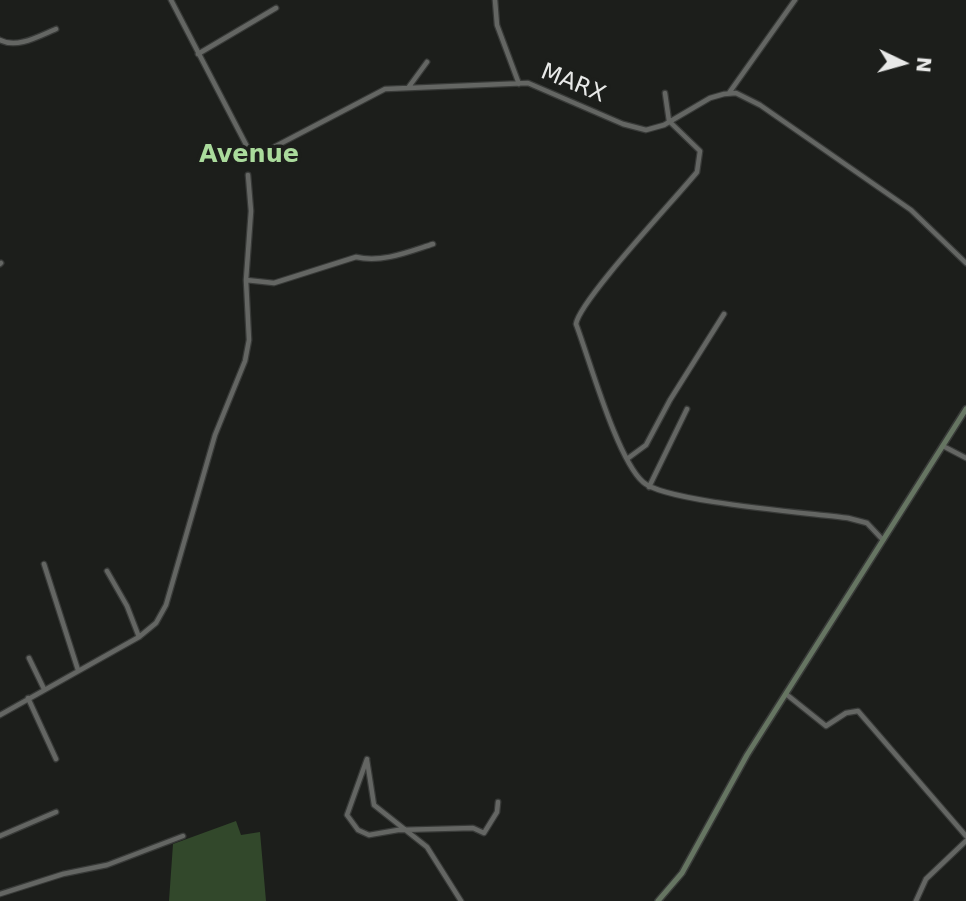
<!DOCTYPE html>
<style>
body{margin:0}
#map{position:relative;width:966px;height:901px;overflow:hidden;background:#1c1e1b;font-family:"DejaVu Sans",sans-serif}
canvas{display:block}
.north{position:absolute;left:868px;top:28px;width:70px;height:70px;-webkit-text-stroke:5px #1c1e1b;paint-order:stroke;rotate:95deg;font-size:19px;font-weight:700;line-height:28px;text-align:center;color:#e8e9e8}
.north::after{content:'';display:block;margin:auto;width:24px;height:32px;background:#e8e9e8;clip-path:polygon(50% 0,100% 100%,50% 72%,0 100%)}
</style>
<div id="map">
<canvas width="966" height="901"></canvas>
<div class="north">N</div>
</div>
<script>
const c = document.querySelector('canvas').getContext('2d');
c.lineJoin = 'round';
function fill(path, color) {
  c.fillStyle = color;
  c.fill(path, 'evenodd');
}
function strokePath(path, color, width, dash) {
  c.strokeStyle = color;
  c.lineWidth = width;
  c.lineCap = dash ? 'butt' : 'round';
  c.setLineDash(dash || []);
  c.stroke(path);
}
function write(font, color, halo, rows, align = 'center') {
  c.font = font + ' "DejaVu Sans",sans-serif';
  c.lineWidth = 7;
  c.setLineDash([]);
  c.textBaseline = 'middle';
  c.strokeStyle = halo;
  c.fillStyle = color;
  for (const [text, x, y, turn = 0] of rows) {
    c.save();
    c.translate(x, y);
    c.rotate((+turn || 0) * Math.PI / 180);
    c.textAlign = isNaN(turn) ? turn : align;
    if (halo) c.strokeText(text, 0, 0);
    c.fillText(text, 0, 0);
    c.restore();
  }
}
fill(new Path2D(`
 M236,821l5,14 19,-3 6,69h-97l4,-57z`), '#32482b');
const street = new Path2D(`
 M171,0l82,158 132,-69 143,-6 95,41 23,6 18,-5 46,-27 14,-4 12,-1 24,12 151,105 55,53
 M495,0l2,25 22,59
 M0,40c17,9 39,-4 56,-11
 M198,54l78,-46
 M408,88l19,-26
 M665,93l4,28 31,30 -3,21c-21,26 -118,129 -121,152 14,37 41,135 67,158 21,20 168,31 205,36l19,5 16,17
 M729,93l66,-93
 M0,264l1,-1
 M246,280l28,3 82,-26c26,6 52,-5 77,-13
 M943,446l23,12
 M627,459l19,-14 24,-45 54,-86
 M649,487l38,-78
 M44,564l34,106
 M107,571l20,35 12,31
 M29,658l15,31
 M786,694l40,32 20,-13 12,-2 108,125
 M28,698l28,61
 M0,715l139,-78 17,-14 10,-18 49,-170 30,-74 4,-21 -3,-60 5,-69 -3,-36
 M367,759l-20,56 11,15 11,5 29,-5 75,-2 11,5 13,-21 1,-10
 M367,760l7,45 53,42 34,54
 M0,836l56,-24
 M0,894l63,-20 44,-9 76,-29
 M916,901l10,-22 40,-38`);
const secondary = new Path2D(`
 M658,901l24,-28 65,-118 219,-346`);
strokePath(street, '#383a38', 7);
strokePath(secondary, '#383a38', 8);
strokePath(street, '#646663', 4.5);
strokePath(secondary, '#667562', 5);
write('23px', '#e8e9e8', '#1c1e1b', [
 ["MARX",573,84,22]
]);
write('bold 24px', '#aadb9c', '#1c1e1b', [
 ["Avenue",249,156]
]);
</script>
